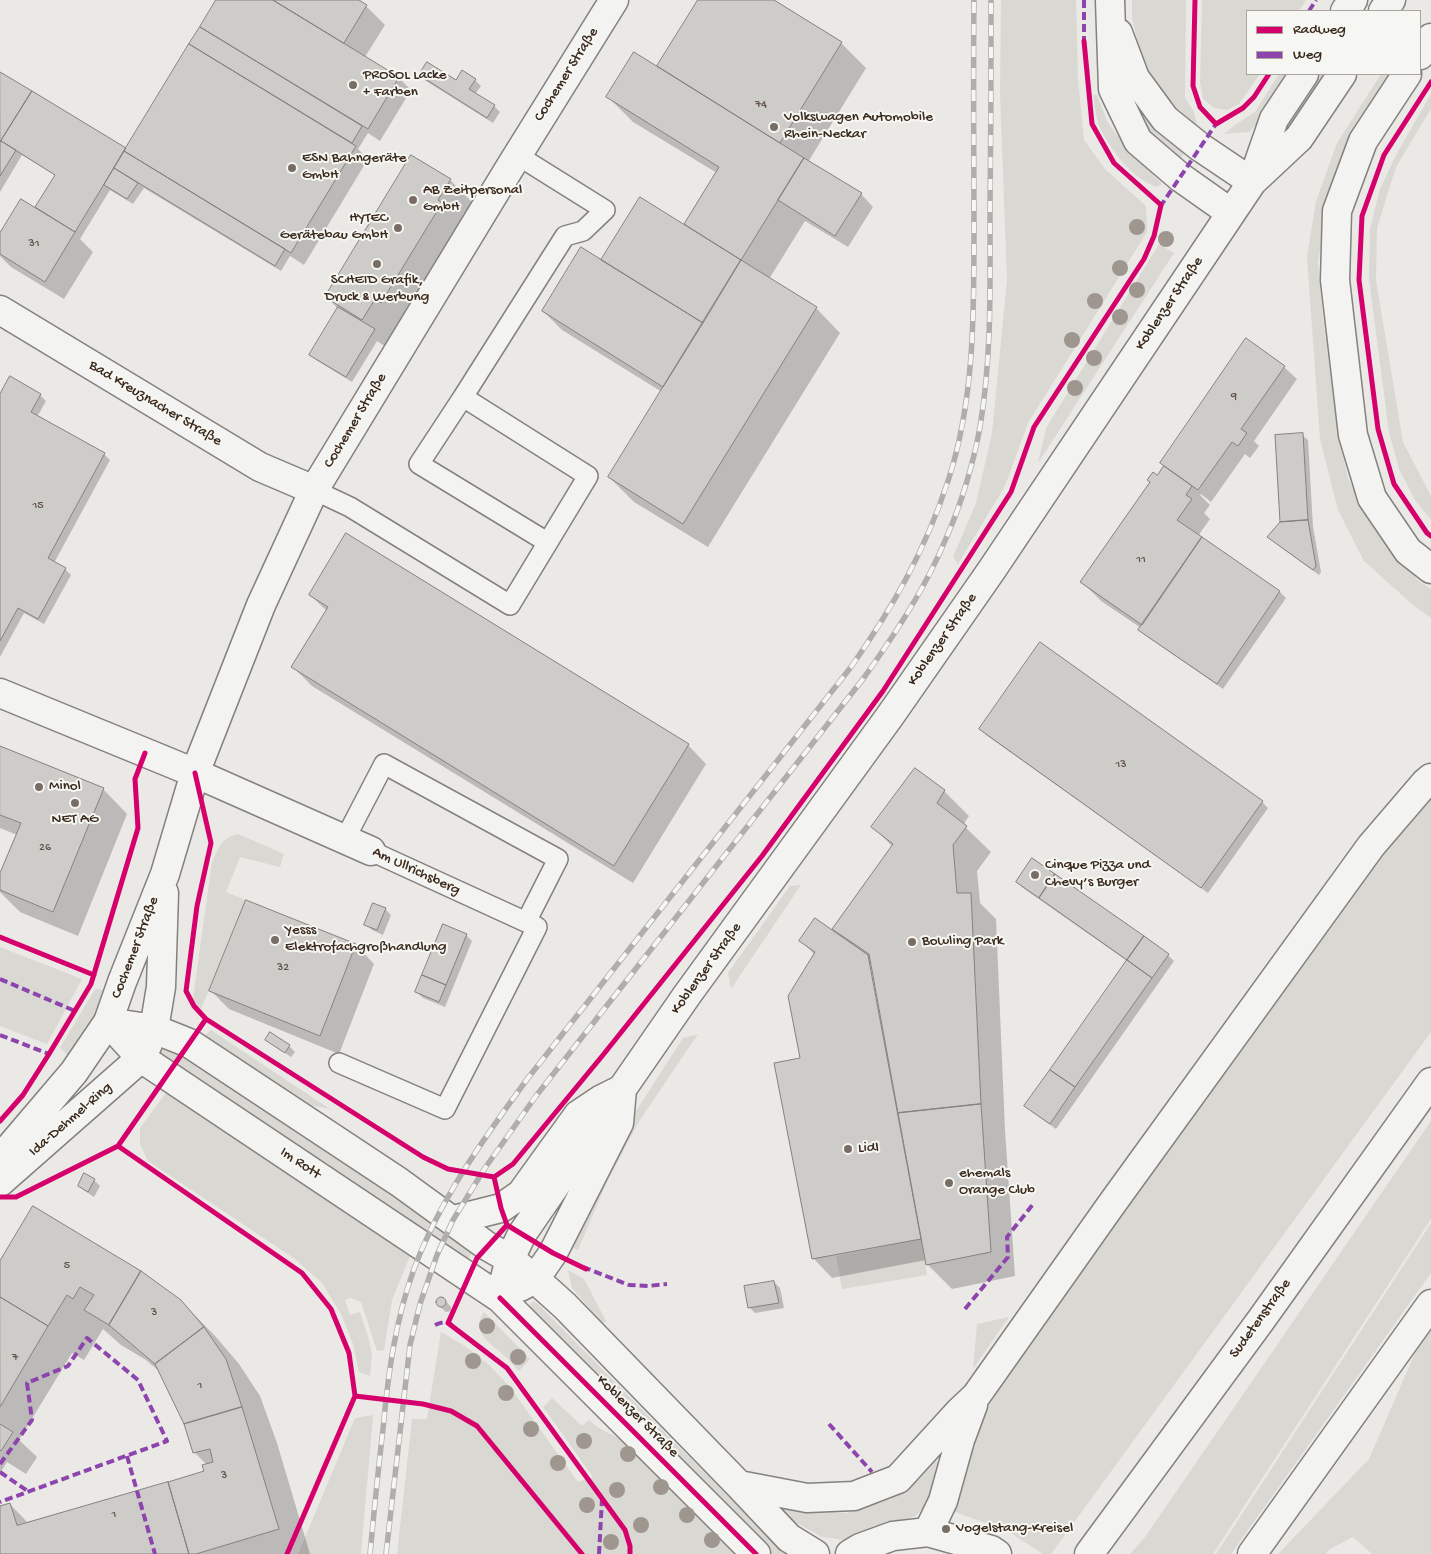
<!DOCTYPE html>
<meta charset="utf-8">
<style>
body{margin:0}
#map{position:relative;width:1431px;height:1554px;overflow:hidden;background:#eae9e6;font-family:"Gochi Hand",sans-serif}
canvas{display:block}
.legend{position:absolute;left:1246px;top:10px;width:175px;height:65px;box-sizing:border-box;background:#f6f6f2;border:1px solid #aba49d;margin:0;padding:6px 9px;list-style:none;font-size:15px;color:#3b2a1e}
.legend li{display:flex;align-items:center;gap:10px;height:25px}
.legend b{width:25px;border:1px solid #aba49d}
</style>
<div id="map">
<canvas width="1431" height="1554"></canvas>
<ul class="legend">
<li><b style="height:6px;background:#d6006c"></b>Radweg</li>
<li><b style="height:6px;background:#8e44ad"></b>Weg</li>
</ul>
</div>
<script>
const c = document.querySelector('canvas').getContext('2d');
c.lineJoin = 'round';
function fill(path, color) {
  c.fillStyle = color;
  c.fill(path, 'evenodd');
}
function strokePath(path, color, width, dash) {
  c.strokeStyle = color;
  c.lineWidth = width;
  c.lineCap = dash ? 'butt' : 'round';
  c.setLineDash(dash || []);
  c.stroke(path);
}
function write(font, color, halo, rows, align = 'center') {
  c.font = font + ' "Gochi Hand",sans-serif';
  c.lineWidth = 4;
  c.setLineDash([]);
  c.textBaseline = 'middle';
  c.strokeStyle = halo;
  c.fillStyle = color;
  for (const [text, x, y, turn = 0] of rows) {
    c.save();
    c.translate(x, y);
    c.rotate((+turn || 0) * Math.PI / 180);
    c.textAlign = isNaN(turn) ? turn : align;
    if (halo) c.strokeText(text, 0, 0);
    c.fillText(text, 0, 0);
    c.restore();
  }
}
fill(new Path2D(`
 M1001,0h75l2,80 6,60 21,29 41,37 1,26 -119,191 -23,63 -47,78 -5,-7 23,-54 16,-70 15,-153 -7,-186z
 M1132,0h54l-1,98 9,14 3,13 -27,-22 -27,-40 -11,-45z
 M1202,0h104l-7,11h-52v63h13l-21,30 -12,6 -13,-2 -11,-9 -3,-16z
 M1279,74h14l-22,37 -22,21 -25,2 11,-9 20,-13z
 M1318,74h11l-46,68 -22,16z
 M1381,74h12l-43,68 -18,40 -7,34 -7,47 5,54 16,123 9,38 16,34 22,33 33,36 12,8v29l-18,-13 -49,-44 -26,-51 -18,-71 -13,-182 9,-56 21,-58z
 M1431,94v15l-35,58 -19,61 -1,53 27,161 28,54v24l-16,-20 -16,-31 -10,-37 -20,-153 1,-50 10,-40 16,-34z
 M1093,95h4l10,26 17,24 38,39 -5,3c-24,-8 -44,-34 -56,-57 -5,-10 -6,-24 -8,-35z
 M1135,107l16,17 35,27 -8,11 -29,-24z
 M1159,244l15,9 -136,210 8,-35z
 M1431,795v237l-380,522h-8l-37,-24 -54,-19 25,-85 20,-33 369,-522z
 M238,834l46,20 -4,13 -40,-10 -14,35 20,8 -45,109 -5,-4 -3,-7 19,-136c7,-14 9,-24 26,-28z
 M801,885l-70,104 -3,-16 62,-87z
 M0,947l82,32 -35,65 -47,-18z
 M95,989l12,1 -13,28 -23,41 -11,-11z
 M211,1030l119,79 -26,-5 -100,-68z
 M698,1034l-60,89 -32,61 -28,66 -11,-4 65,-129 51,-79z
 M166,1046l9,3 300,200 -7,10 -308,-205z
 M166,1093l244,163 -18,44 -8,50 -7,1 -16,-49 -11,-4 -5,2 5,15 10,-3 8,24 4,18 -2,22 -11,-4 -6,-28 -11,-28 -19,-32 -28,-25 -147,-98 -8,-17v-16z
 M1431,1121v98l-218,335h-83l15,-17z
 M1431,1223v50l-200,281h-15z
 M921,1239l6,36 -85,14 -6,-33z
 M568,1270l16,9 22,42 -3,3 -31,-36z
 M533,1301l5,3 139,141 110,109h-19l-234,-240 -4,-9z
 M484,1312l46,47 -11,12c-5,-5 -9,-10 -14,-15 -14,-12 -35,-24 -21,-44z
 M1009,1317l-36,52 4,-45z
 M1431,1330v224h-59l-19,-17 -23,12 -5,5h-47l91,-95 46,-106z
 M441,1332l24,14 24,19 20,21 69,96 15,-5 -50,-70 9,-9 30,28 7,-6c11,11 26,15 39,24l113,110h-344l15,-135h15z
 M373,1415l-12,139h-63l57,-136z
 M935,1461l8,3 -10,33 -16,18 -14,6 -59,19 -22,-3 -57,-32 1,-4 38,10 43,2 41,-13 29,-19z`), '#dad8d3');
fill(new Path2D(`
 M218,0h139l9,6 19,19 -20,32 34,21 12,12 -31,51 -12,-8 -10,16 10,10 -64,106 -14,-9 -9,15 -137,-83 -11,16 -23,-14 -30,49 13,13 -29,47 -53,-32 -11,-11v-20l41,-25 -4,-4 19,-31 -34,-21 -22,37v-119l126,77z
 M699,0h73l69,43 25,25 -58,94 53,32 12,13 -25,40 -43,-26 -36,58 47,29 24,25 -132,214 -74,-45 -25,-25 53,-85 -100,-62 -19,-19 58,-49 89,-33 -4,-5 31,-51 -84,-51 -25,-25 49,-29z
 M420,75l36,6 19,-1 6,6 -6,8 19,12 6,6 -7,11 -67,-42z
 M450,180l35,35 -88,139 -20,-13 -25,41 -36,-22 -6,-5 28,-46 -11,-12z
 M1284,367l13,12 -43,62 5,5 -9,12 -5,-4 -34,48 -10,-8 -1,1 10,10 -6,8 6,6 -12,17 82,56 6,6 -63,91 -77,-53 -6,-6 1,-2 -40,-27 -19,-19 83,-116z
 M40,395l6,6 -9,16 67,37 6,6 -56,103 11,6 6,6 -27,49 -20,-11 -24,44v-260z
 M1302,435l6,5 5,87 8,45 -2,3 -44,-32 -6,-6 12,-15z
 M310,595l378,150 18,19 -73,119 -321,-197 -19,-19 34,-56z
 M980,729l282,73 6,6 -60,85 -222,-158z
 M0,747l103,42 24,25 -49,122 -58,-24 -20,-20v-15l17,-42 -17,-7z
 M944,791l25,25 -6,9 28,27 -14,19 3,32 16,16 9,211 10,146 -63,13 -25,-25 -1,-4 -94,18 -18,-19 -38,-195 26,-5 13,-104 -14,-14 38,-7 -5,-5 59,-82 -20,-20zM868,962h3l44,236h-3z
 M1017,882l151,73 6,6 -118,168 -24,-17 -6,-6 101,-145 -104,-73z
 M246,901l110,44 18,19 -35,90 -110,-45 -18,-18z
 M385,909l6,6 -8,20 -11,-5 -6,-6z
 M466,935l6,6 -27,66 -22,-9 -6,-6z
 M267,1040l22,6 6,6 -4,5 -18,-12z
 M85,1175l9,5 6,6 -6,11 -9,-6 -6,-6z
 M0,1264l181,37 35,36 23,27 21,32 17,47 33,111h-310v-47l10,-3 18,19 177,-51 2,-7 -12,-12 -9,-29 -25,-51 -15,-13 -25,-15 -18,-16 -19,31 -12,-7 -53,87 18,17 -11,17 -19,-12 -7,11z
 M774,1282l6,6 4,20 -29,5 -6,-6z
 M440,1298h3l8,9v4l-5,1 -7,-6 -1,-6z`), '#0003');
const building = new Path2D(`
 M216,0h57l126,77 -31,52 -168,-102z
 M273,0h86l8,5 -23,38z
 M698,0h76l68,42 -62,101 -123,-77z
 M200,27l162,99 -10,17 -163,-99z
 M189,44l167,102 -65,107 -167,-102z
 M634,52l170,106 -63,102 -57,-36 35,-57 -113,-70z
 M427,62l29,18 6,-10 14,9 -7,10 26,16 -8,13 -68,-43z
 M0,72l32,19 -32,51z
 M32,91l94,57 -51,84 -40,-25 20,-32 -54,-34z
 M1,141l15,9 -16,26v-34z
 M124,151l161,98 -10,17 -161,-98z
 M411,155l40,24 -13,21 4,3 -61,100 -6,-4 -13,21 -37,-23z
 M804,158l58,35 -27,43 -57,-36z
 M114,168l24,15 -11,16 -23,-14z
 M640,197l101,63 -38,63 -102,-63z
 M21,199l54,33 -30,50 -45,-28v-21z
 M581,247l122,76 -40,64 -121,-76z
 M741,260l76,47 -134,217 -75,-47z
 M338,307l37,22 -29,48 -37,-22z
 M1246,338l39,28 -44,63 6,4 -9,13 -6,-4 -34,48 -38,-27z
 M10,376l31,18 -10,18 74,41 -57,105 18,10 -28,51 -20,-11 -18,33v-247z
 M1303,433l5,87 -28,2 -5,-87z
 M1164,466l28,20 -6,9 6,4 -15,21 25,17 -60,88 -62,-43 70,-100 -3,-2 6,-8 4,3z
 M1308,520l8,46 -3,4 -46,-33 13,-15z
 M346,533l343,211 -75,122 -323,-199 37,-60 -19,-12z
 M1202,537l78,54 -63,93 -79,-54z
 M1040,642l223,159 -62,87 -222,-159z
 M0,746l104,42 -51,124 -53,-22v-17l21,-50 -21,-8z
 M915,768l30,22 -8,13 30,23 -14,19 4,48h14l10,211 -83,9 -29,-159 -37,-25 61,-85 -22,-17z
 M1032,858l23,16 -16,24 -23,-16z
 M1055,874l89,62 -17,24 -88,-62z
 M246,900l110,44 -36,92 -111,-45z
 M373,903l13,5 -9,22 -13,-5z
 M815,918l53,37 53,284 -109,20 -38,-196 26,-5 -12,-62 27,-44 -16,-11z
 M443,924l24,10 -21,51 -24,-10z
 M1144,936l25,18 -17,24 -25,-18z
 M1127,960l25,18 -77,109 -25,-17z
 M422,975l24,10 -7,17 -24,-10z
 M270,1032l20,13 -5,8 -20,-13z
 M1050,1070l25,17 -25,37 -26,-18z
 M981,1104l10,148 -65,13 -28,-152z
 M84,1173l11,6 -7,13 -10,-6z
 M33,1206l108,65 -32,54 -25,-15 10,-15 -14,-8 -7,12 -6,-4 -19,31 -48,-29v-36z
 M141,1271l40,29 23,27 -49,37 -46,-39z
 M774,1281l5,22 -31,5 -4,-22z
 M0,1297l48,29 -48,81z
 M436 1302a5 5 0 1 1 10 0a5 5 0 1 1-10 0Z
 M204,1327l22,32 16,48 -58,17 -29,-60z
 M242,1407l37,122 -83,25h-7l-21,-72 36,-11 -2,-6 11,-3 -3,-13 -17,4 -9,-29z
 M0,1424l13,8 -12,19 -1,-1z
 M168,1482l21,72h-189v-48l10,-3 7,22z`);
fill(building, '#cdccc9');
strokePath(building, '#85817d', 1);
const lane = new Path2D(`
 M463,397l-44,67 128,78
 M314,490l36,17 160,98 78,-129 -125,-79 102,-161 18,-5 22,-21 -88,-55
 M345,839l39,-75 174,95 -32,63
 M339,1063l106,46 92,-182 -166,-76`);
const street = new Path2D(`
 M0,310l260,157 54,23
 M0,693l195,80 176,78
 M0,1159l74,-87 34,-50
 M0,1182l141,-124`);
const secondary = new Path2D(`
 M1110,0l3,89 25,52 42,36 51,36
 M1345,11l8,-11
 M1383,11l8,-11
 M1118,33l17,45 30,41 35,28 52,35
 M1420,55l11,-17
 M1407,74l-44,67 -26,70 -2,69 18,155 19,63 36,53 23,18
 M1253,179l21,-60 30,-45
 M108,1022l14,-40 43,-108 30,-101 66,-168 53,-115 195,-321 105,-169
 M108,1022l46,7 35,14 210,139 88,64 23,13 25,20 30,27 174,179 50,53 26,16
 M108,1022l33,36 359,240 256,256
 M147,1046l7,-17 7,-42 3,-94
 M453,1220l48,-12 20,-14 57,-79 24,-16 20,-10 65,-94 203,-279 101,-145 261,-389 47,-44 43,-64
 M505,1278l5,-19 12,-25 73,-106 7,-29
 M520,1287l15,-8 18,-26 66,-130 3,-34
 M739,1485l68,13 47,-2 44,-17 62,-68 16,-15 135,-191 260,-359 54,-63 6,-5
 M928,1532l15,-31 17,-61 13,-35
 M850,1554l10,-6 33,-12 35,-4 63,18 6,4
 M1089,1554l172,-234 170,-238
 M1252,1554l179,-250`);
strokePath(lane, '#85817d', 22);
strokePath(street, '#85817d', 31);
strokePath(secondary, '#85817d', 31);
strokePath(lane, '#f3f3f1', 19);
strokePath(street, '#f3f3f1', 28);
strokePath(secondary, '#f3f3f1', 28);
const rail = new Path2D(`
 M370,1554c4,-42 8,-83 13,-125 5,-54 12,-108 31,-160 26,-70 70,-131 114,-191l323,-411c42,-60 74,-116 97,-186 26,-79 26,-164 26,-247 0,-78 -1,-156 0,-234
 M386,1554l24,-209 10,-41 17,-49 16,-35 32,-52 51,-72 327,-417c32,-45 63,-91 84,-143 14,-31 27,-75 33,-109 12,-71 10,-143 10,-215 1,-71 1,-141 1,-212`);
strokePath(rail, '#b0aeac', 5.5);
strokePath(rail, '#f6f6f2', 4, [11]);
strokePath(new Path2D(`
 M1084,0v44
 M1309,11l7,-11
 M1160,207l56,-83 4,-2
 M0,979l75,32
 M0,1035l49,19
 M583,1267l46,18 19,1 19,-2
 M965,1309l43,-52 -1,-20 27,-34
 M435,1325c6,-3 11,-4 17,0
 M829,1424l43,48
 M127,1456l28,98
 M0,1464l32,-44 -5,-37 41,-17 19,-28 51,42 29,61 -167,61
 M0,1472l29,20
 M599,1554l3,-55`), '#8e44ad', 4, [8, 4]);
strokePath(new Path2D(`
 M1195,0l-2,86 7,21 16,17 27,-16 11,-11 15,-23
 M1431,82l-47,73 -22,61 -3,64 19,149 16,55 33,49 4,3
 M195,773l16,70 -14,63 -11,85 8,15 12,13 217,138 25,12 46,8 19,-13 90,-109 159,-199 121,-165 128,-199 23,-65 110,-168 10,-23 7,-31 -47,-42 -22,-39 -8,-83
 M0,937l94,38
 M0,1121l23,-26 26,-41 42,-70 47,-156 -3,-49 10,-26
 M118,1146l184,127 29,36 18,44 6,43 -68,158
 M494,1177l7,31 6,17 46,28 33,16
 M0,1197h16l102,-51 88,-127
 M507,1225l-30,33 -29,65 59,45 118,162 5,16v8
 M500,1298l256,256
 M355,1396l68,8 28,7 26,15 105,128`), '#d6006c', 5);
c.fillStyle = '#9e968f';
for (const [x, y] of [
 [1137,227],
 [1166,239],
 [1120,268],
 [1137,290],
 [1095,301],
 [1120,317],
 [1072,340],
 [1094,358],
 [1075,388],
 [487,1326],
 [518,1357],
 [473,1361],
 [506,1393],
 [531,1429],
 [584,1441],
 [628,1454],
 [558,1463],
 [661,1487],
 [617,1490],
 [587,1505],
 [687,1515],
 [641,1525],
 [712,1540],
 [611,1542]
]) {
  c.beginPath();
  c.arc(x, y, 8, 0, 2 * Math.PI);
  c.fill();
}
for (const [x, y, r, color] of [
 [353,85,5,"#786d64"],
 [774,127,5,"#786d64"],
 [292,168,5,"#786d64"],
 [413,200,5,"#786d64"],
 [398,228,5,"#786d64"],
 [377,264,5,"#786d64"],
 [39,787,5,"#786d64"],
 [75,803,5,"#786d64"],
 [1035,875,5,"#786d64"],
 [275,940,5,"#786d64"],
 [912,942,5,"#786d64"],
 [848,1149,5,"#786d64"],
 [949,1183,5,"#786d64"],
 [946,1529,5,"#786d64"]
]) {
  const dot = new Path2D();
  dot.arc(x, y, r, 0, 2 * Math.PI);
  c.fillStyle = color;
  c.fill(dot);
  strokePath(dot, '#f6f6f2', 2);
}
write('12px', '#605249', null, [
 ["74",761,105],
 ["31",34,244],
 ["9",1234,397],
 ["15",38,506],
 ["11",1141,560],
 ["13",1121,765],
 ["26",45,848],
 ["32",283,968],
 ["5",67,1266],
 ["3",154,1313],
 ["7",15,1358],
 ["1",200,1386],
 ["3",224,1476],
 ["1",114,1515]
]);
write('15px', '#3b2a1e', '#f6f6f2', [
 ["Cochemer Straße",567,75,-58],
 ["Koblenzer Straße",1170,304,-56],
 ["Bad Kreuznacher Straße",155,404,31],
 ["Cochemer Straße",356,421,-59],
 ["Koblenzer Straße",943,640,-55],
 ["Am Ullrichsberg",416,872,25],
 ["Cochemer Straße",136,948,-69],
 ["Koblenzer Straße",707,969,-54],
 ["Ida-Dehmel-Ring",71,1120,-41],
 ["Im Rott",300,1164,34],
 ["Sudetenstraße",1261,1319,-54],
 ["Koblenzer Straße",637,1417,45]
]);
write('15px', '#3b2a1e', '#f6f6f2', [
 ["PROSOL Lacke",363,76],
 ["+ Farben",363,93],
 ["Volkswagen Automobile",784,118],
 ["Rhein-Neckar",784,135],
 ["ESN Bahngeräte",302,159],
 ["GmbH",302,176],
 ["AB Zeitpersonal",423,191],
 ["GmbH",423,208],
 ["HYTEC",388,219,"right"],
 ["Gerätebau GmbH",388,236,"right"],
 ["SCHEID Grafik,",377,281,"center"],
 ["Druck & Werbung",377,298,"center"],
 ["Minol",49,787],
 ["NET AG",75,820,"center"],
 ["Cinque Pizza und",1045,866],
 ["Chevy’s Burger",1045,883],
 ["Yesss",285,931],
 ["Elektrofachgroßhandlung",285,948],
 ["Bowling Park",922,942],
 ["Lidl",858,1149],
 ["ehemals",959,1174],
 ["Orange Club",959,1191],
 ["Vogelstang-Kreisel",956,1529]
], 'left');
</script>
